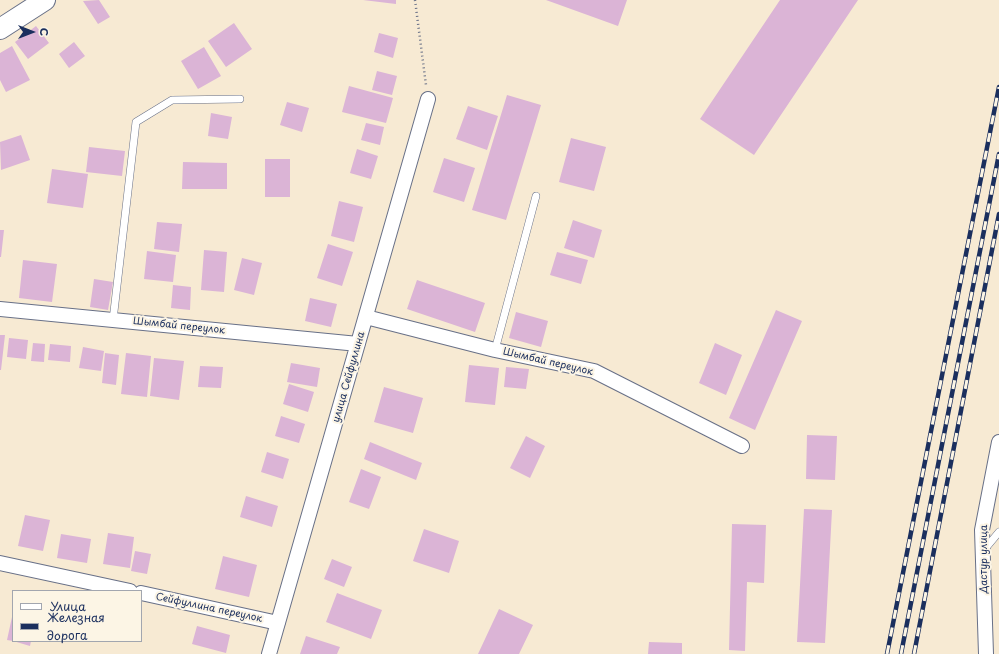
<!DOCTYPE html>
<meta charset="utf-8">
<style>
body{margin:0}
#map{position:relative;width:999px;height:654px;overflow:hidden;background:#f7ead3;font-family:"Playpen Sans",sans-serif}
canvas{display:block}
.legend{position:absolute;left:12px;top:590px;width:130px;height:52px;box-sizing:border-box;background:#fcf5e5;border:1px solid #a2a6af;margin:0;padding:5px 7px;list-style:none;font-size:12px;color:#1b2f5e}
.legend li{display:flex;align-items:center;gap:8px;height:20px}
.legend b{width:20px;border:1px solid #a2a6af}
.north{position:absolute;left:12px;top:12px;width:40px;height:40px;-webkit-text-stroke:3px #fcf5e5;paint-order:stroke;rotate:90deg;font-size:11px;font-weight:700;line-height:16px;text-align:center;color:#1b2f5e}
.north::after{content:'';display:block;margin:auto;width:14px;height:18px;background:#1b2f5e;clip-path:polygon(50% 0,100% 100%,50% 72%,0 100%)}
</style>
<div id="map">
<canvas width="999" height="654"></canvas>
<ul class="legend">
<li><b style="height:5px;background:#fff"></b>Улица</li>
<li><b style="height:5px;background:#1b2f5e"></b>Железная дорога</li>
</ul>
<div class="north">С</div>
</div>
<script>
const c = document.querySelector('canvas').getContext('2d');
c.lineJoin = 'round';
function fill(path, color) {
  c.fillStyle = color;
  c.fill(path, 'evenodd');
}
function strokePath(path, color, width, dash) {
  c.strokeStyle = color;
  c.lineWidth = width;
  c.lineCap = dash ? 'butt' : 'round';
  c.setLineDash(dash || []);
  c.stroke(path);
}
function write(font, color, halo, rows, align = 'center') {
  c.font = font + ' "Playpen Sans",sans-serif';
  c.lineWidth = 4;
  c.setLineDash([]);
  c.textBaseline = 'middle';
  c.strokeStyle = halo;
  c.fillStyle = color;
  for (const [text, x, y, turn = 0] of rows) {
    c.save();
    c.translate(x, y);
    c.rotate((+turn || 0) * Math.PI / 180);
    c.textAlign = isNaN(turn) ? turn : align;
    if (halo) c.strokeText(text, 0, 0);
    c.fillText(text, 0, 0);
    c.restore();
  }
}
fill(new Path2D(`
 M99,0l11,17 -12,7 -15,-23z
 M363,0h33v4z
 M546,0h81l-9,26z
 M780,0h78l-104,155 -54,-36z
 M234,23l18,26 -26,18 -18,-26z
 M36,26l13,17 -21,16 -13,-17z
 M379,33l19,5 -5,20 -19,-6z
 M74,42l11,14 -16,12 -10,-14z
 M12,46l18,34 -24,12 -6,-12v-27z
 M204,47l17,29 -23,13 -17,-28z
 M377,71l20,5 -5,19 -20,-5z
 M349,86l44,12 -7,25 -44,-11z
 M507,95l34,10 -35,115 -34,-10z
 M287,102l22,6 -7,24 -22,-7z
 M468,106l30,10 -11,34 -31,-11z
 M211,113l21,4 -4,22 -20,-3z
 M366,123l18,4 -4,18 -19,-5z
 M21,135l9,25 -29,10 -1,-28z
 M571,138l35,9 -12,44 -35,-9z
 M89,147l36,4 -3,25 -36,-4z
 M357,149l21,7 -7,23 -21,-6z
 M444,158l31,10 -11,34 -31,-10z
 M265,159h25v38h-25z
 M183,162l44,1v26h-45z
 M52,169l36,5 -5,34 -36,-5z
 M339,201l24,6 -9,35 -23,-6z
 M573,220l29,10 -8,28 -30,-10z
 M157,222l25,2 -3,28 -25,-3z
 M0,230h4l-3,27h-1z
 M328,244l25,8 -11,34 -25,-8z
 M204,250l23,2 -3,40 -23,-2z
 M147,251l29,4 -3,27 -29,-3z
 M557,252l31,8 -7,24 -31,-9z
 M242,258l20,5 -8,32 -20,-5z
 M23,260l34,4 -5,38 -33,-4z
 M94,279l19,3 -5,28 -18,-3z
 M417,280l68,23 -10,29 -68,-23z
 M173,285l18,2 -1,23 -19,-2z
 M310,298l27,6 -6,23 -26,-6z
 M776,310l26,11 -47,109 -26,-12z
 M516,312l32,9 -7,26 -32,-9z
 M0,335h5l-4,35h-1z
 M9,338l19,2 -2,19 -19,-2z
 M33,343l12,1 -1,18 -13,-1z
 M715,343l27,12 -16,40 -27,-12z
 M50,344l21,2 -1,16 -22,-2z
 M83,347l21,4 -3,20 -22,-3z
 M105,353l14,2 -3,30 -14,-2z
 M126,353l25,3 -4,41 -26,-3z
 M154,358l30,3 -5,39 -29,-4z
 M291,363l29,5 -3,19 -30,-5z
 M469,365l30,3 -4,37 -30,-3z
 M200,366l23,1 -2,21 -23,-1z
 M506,367l23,2 -3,20 -22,-2z
 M289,384l25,8 -6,20 -25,-8z
 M384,387l39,11 -10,35 -39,-11z
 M281,416l24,8 -6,19 -24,-7z
 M807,435l30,1 -2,44 -29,-1z
 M526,436l19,10 -15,32 -20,-10z
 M370,442l52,21 -6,17 -52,-21z
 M267,452l22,7 -6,20 -22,-7z
 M361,469l20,8 -12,32 -20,-7z
 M246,496l32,10 -6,21 -32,-10z
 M804,509l28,1 -7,133 -28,-1z
 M25,515l25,5 -7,31 -25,-5z
 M732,524l34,1 -2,58 -17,-1 -2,69 -16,-1z
 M424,529l35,12 -10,32 -36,-12z
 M108,533l26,4 -4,31 -27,-4z
 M61,534l30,5 -4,24 -30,-5z
 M135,551l16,3 -4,20 -16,-3z
 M223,556l34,9 -8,32 -34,-8z
 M332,559l20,8 -8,20 -20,-8z
 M337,593l45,17 -11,29 -45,-17z
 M499,609l34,16 -14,29h-41z
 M12,617h1v24l-6,-1z
 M197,626l33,9 -4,18 -34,-9z
 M306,636l34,11 -3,7h-37z
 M13,641h18l-1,5z
 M649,642l33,1v11h-34z`), '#dbb4d6');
const lane = new Path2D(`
 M113,320l23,-198 36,-22 68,-1
 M495,350l41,-154
 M984,550l15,-18`);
const street = new Path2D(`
 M0,309l358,35
 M366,317l129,33 99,21 148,75
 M0,563l130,28
 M141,593l137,30
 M269,654l159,-555
 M986,654l-4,-124 17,-88`);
const secondary = new Path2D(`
 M0,29l45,-29`);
strokePath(lane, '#687087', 8);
strokePath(street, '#687087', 16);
strokePath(secondary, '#687087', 22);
strokePath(new Path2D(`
 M415,0l11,85`), '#687087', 2.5, [1, 3]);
strokePath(lane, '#fff', 7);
strokePath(street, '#fff', 14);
strokePath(secondary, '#fff', 20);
const rail = new Path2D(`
 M887,654l112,-567
 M901,654l98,-500
 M914,654l85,-440`);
strokePath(rail, '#1b2f5e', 4.5);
strokePath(rail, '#fcf5e5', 3, [9]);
write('10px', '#1b2f5e', '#fcf5e5', [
 ["Шымбай переулок",179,326,6],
 ["Шымбай переулок",548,362,13],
 ["улица Сейфуллина",349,377,-74],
 ["Дастур улица",984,559,-90],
 ["Сейфуллина переулок",209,608,12]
]);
</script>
